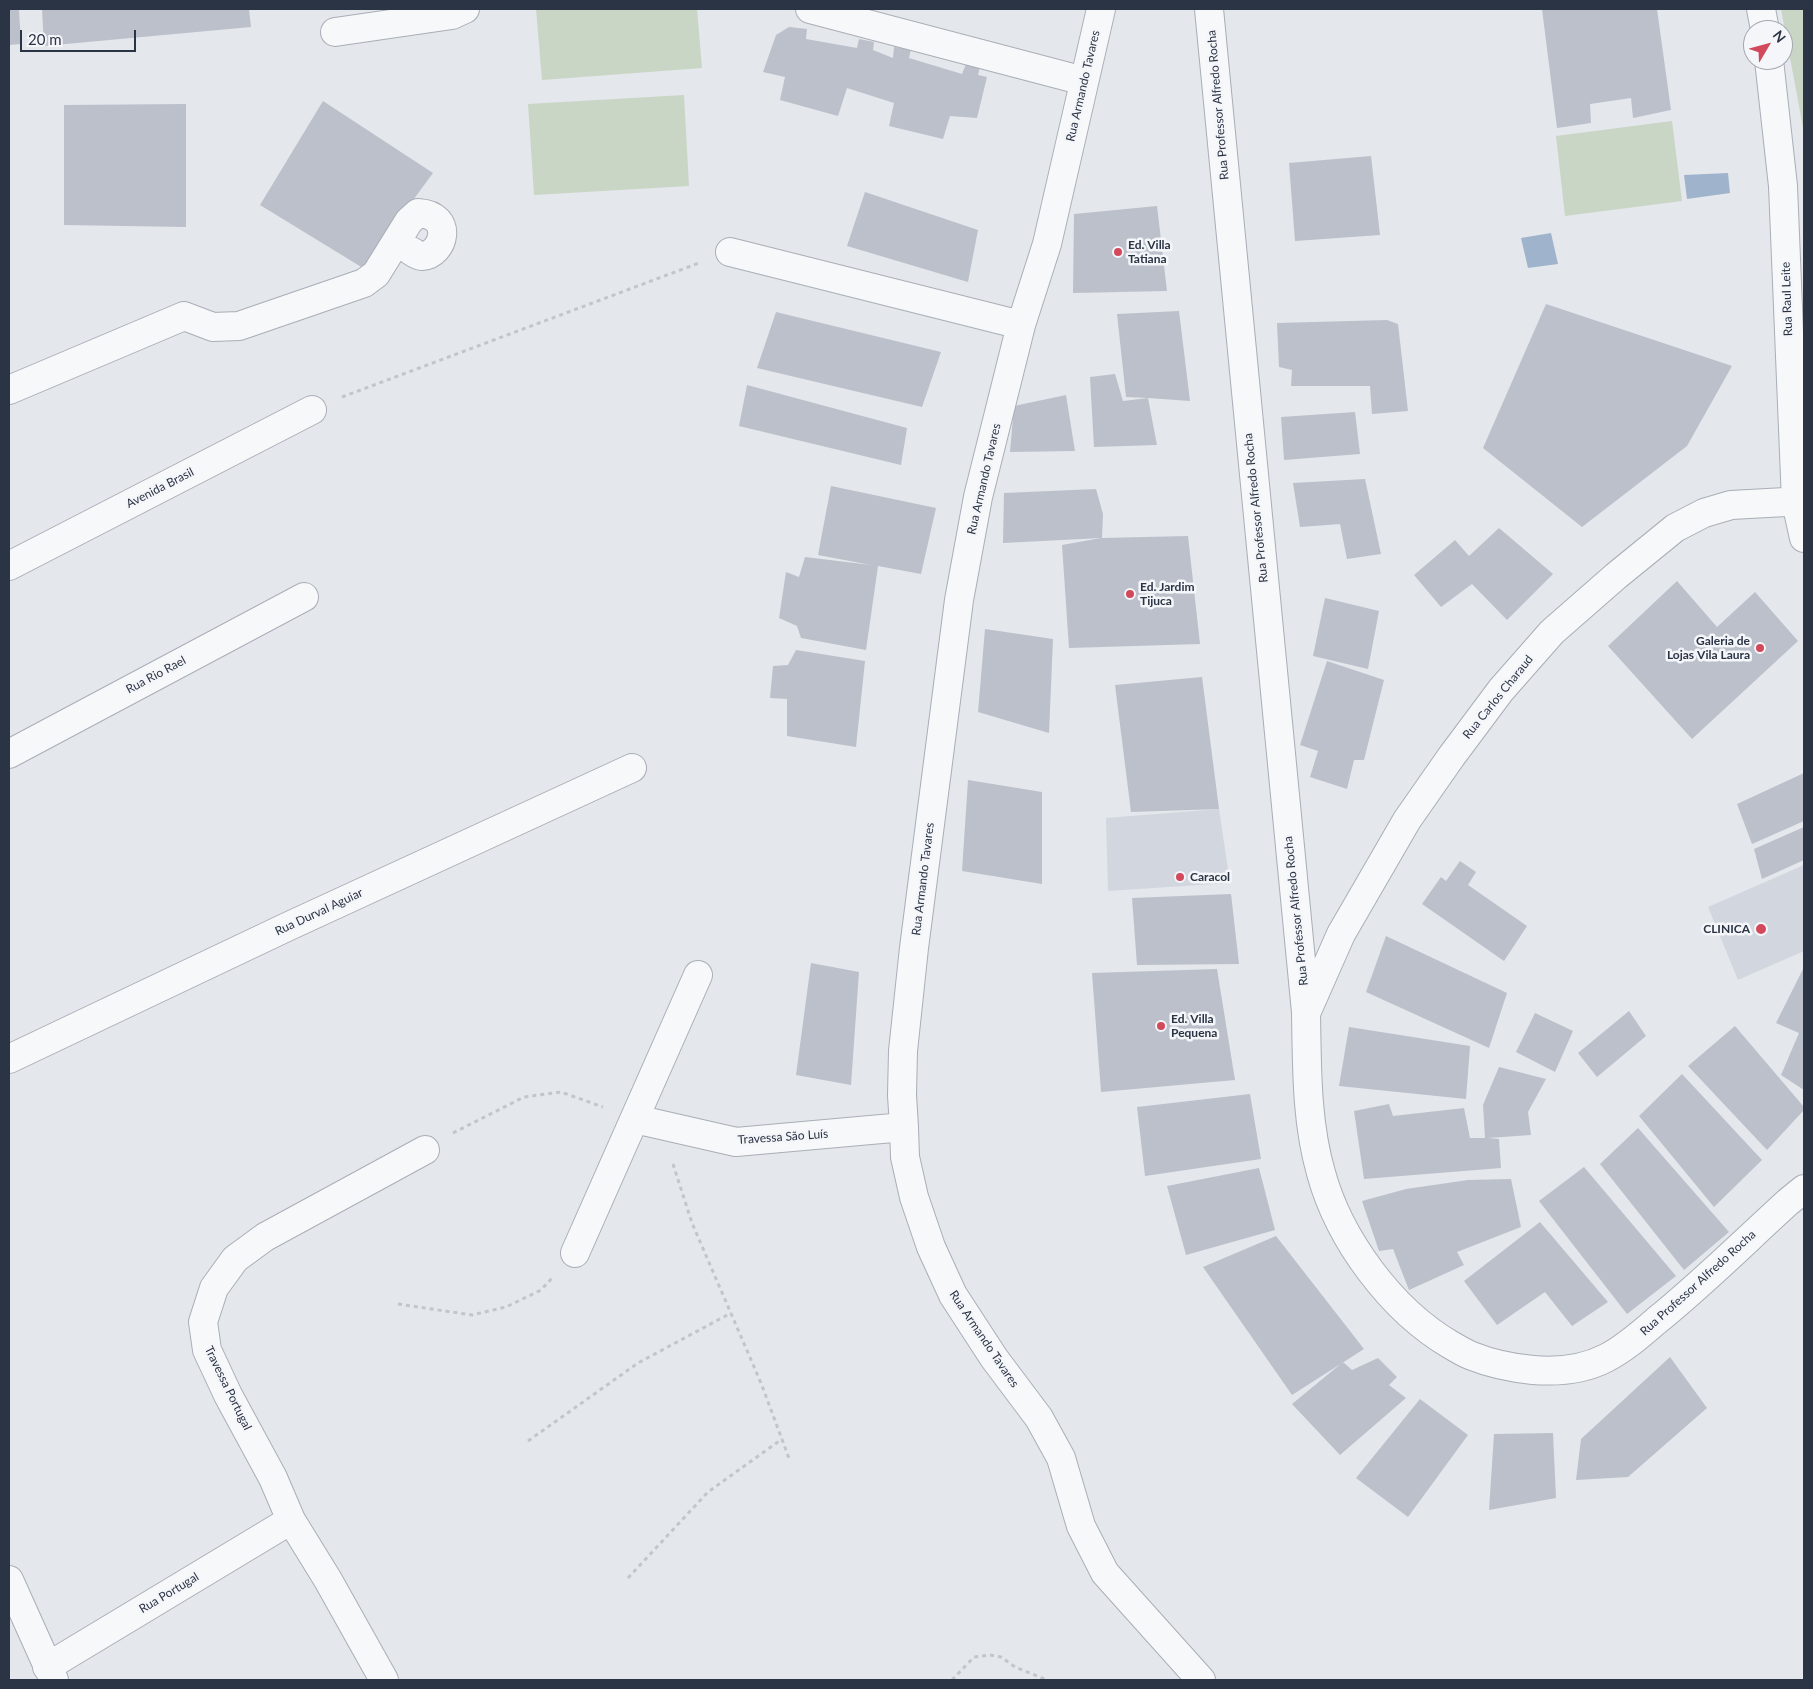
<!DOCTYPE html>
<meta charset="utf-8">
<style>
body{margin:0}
#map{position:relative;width:1813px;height:1689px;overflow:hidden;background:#e4e7ec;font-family:Lato,sans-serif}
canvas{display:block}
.frame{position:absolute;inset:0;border:10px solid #2b3445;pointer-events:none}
.north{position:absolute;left:1743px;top:20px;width:50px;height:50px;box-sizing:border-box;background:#f4f6f9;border:1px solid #a4a8b1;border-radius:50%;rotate:53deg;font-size:14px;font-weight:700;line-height:20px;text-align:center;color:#2b3445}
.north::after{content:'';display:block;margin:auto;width:18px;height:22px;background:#d1495b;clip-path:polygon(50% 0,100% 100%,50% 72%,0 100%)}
.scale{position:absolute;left:20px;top:30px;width:116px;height:22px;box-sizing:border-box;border:2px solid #2b3445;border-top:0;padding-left:6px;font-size:15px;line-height:18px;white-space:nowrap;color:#2b3445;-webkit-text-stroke:4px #f4f6f9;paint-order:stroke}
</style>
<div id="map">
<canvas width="1813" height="1689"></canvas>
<div class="frame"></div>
<div class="north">N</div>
<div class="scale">20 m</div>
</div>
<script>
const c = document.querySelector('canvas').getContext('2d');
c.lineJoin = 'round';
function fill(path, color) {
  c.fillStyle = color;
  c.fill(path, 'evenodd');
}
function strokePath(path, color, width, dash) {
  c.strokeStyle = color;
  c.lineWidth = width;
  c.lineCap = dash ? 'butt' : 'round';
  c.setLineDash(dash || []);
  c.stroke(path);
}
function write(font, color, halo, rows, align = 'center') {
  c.font = font + ' Lato,sans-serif';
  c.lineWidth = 5;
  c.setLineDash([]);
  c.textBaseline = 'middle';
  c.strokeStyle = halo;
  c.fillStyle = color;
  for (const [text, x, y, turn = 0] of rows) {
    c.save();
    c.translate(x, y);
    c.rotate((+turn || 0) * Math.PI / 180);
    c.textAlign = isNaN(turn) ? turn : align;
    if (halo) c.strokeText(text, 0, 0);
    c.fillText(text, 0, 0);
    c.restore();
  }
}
fill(new Path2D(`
 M1219,809l11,74 -122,8 -2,-73z
 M1804,865v86l-66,29 -30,-73z`), '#d2d6de');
fill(new Path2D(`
 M536,9h161l5,59 -160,12z
 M1781,9h23v124z
 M684,95l5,91 -155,9 -6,-91z
 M1672,121l10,80 -117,15 -9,-80z`), '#c9d6c5');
fill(new Path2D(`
 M1728,173l2,20 -43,6 -3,-24z
 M1551,233l7,31 -30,4 -7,-30z`), '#9fb4cc');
fill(new Path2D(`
 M9,9h10l2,35 -12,1z
 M42,9h207l2,18 -207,19z
 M1542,9h115l14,101 -38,8 -2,-20 -41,6 1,19 -34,5z
 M789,27l18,2 -1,10 51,9 2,-9 15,3 -1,8 20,8 1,-11 17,2 -2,9 53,16 4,-10 14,2 -2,9 9,2 -10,41 -27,-2 -7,23 -54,-13 5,-23 -47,-15 -9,28 -58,-16 5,-23 -22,-5 13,-37z
 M323,101l110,72 -70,95 -103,-63z
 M186,104v123l-122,-2v-120z
 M1371,156l9,79 -85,6 -6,-78z
 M865,192l113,38 -10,52 -121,-36z
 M1157,206l10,85 -94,2 1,-79z
 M1546,304l186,62 -45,80 -105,81 -99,-79z
 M1179,311l11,90 -42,-3 9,47 -63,2 -4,-70 25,-3 8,27 25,-3 -22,-1 -9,-83z
 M776,312l165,40 -19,55 -165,-39z
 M1387,320l11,4 10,87 -36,3 -2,-28h-79l1,-16 -13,-3 -2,-44z
 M747,385l160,43 -6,37 -162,-39z
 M1066,395l9,56 -65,1 4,-46z
 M1355,412l5,42 -76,6 -3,-43z
 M1365,479l16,75 -34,5 -7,-35 -40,3 -7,-44z
 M831,486l105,22 -15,66 -43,-8 -12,84 -65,-12 -4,-12 -18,-8 7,-46 13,5 6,-20 66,8 -53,-10z
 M1096,489l7,25 -1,24 86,-2 12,108 -131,4 -7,-103 39,-7 -98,5 1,-50z
 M1499,528l54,46 -46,46 -35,-36 -31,23 -27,-32 41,-35 14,16z
 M1677,581l40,46 38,-35 43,49 -106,98 -84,-93z
 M1325,598l54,13 -11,58 -55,-13z
 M985,629l68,10 -4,94 -71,-21z
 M796,650l69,11 -9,86 -69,-11v-37l-17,-1 3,-32 15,-1z
 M1327,661l57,19 -20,80h-10l-7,29 -37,-12 8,-26 -18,-6z
 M1202,677l17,132 -88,3 -16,-127z
 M1804,773v48l-52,23 -15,-40z
 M968,780l74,12v92l-80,-13z
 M1804,827v33l-42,19 -8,-30z
 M1460,861l16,11 -8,13 59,41 -23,35 -82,-57 19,-27 5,4z
 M1231,894l8,70 -102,1 -5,-67z
 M1386,936l121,57 -18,55 -123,-56z
 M811,963l48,9 -8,113 -55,-10z
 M1804,967v123l-23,-15 18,-42 -23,-10z
 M1217,969l18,111 -134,12 -9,-119z
 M1629,1011l17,25 -49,41 -19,-24z
 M1535,1013l38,18 -18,41 -39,-20z
 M1735,1026l69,81v3l-37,40 -79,-84z
 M1349,1027l121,19 -4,53 -127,-13z
 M1499,1067l47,12 -18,33 3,23 -43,3 11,1 2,29 -137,11 -10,-68 35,-7 4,12 71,-8 6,30h15l-2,-33z
 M1682,1074l80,86 -48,47 -75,-91z
 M1250,1094l11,65 -116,17 -8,-69z
 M1638,1128l91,104 -45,38 -84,-106z
 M1584,1167l92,109 -49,38 -88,-113z
 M1259,1168l16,62 -89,25 -19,-69z
 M1511,1179l10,48 -64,25 7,13 -55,25 -16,-41 -14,2 -17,-50 44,-12 62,-9z
 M1540,1222l68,80 -36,24 -27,-34 -48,33 -33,-44z
 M1276,1236l88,113 -72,46 -89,-128z
 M1670,1357l37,51 -79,69 -52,3 5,-41z
 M1378,1358l19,19 -8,8 17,13 -66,57 -48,-51 51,-42 9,8z
 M1420,1399l48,36 -60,82 -52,-39z
 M1553,1433l3,65 -67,12 5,-76z`), '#bbc0ca');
const minor = new Path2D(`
 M810,9l274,72
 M1101,9l-54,235 -26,81 -43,172 -19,103 -45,348 -11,103 -1,44 2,32 1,30 9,40 17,50 22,48 41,63 45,60 22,40 20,68 24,47 96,107
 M1209,9l97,1003c1,54 0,109 15,161 18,66 70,137 130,172 7,4 13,8 21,11 20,8 40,12 61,14 25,2 50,0 73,-12 18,-9 35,-24 50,-37 46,-37 88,-79 132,-119l16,-13
 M1761,9l4,21
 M335,32l117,-17 13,-6
 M1769,60l14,126 13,316 8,36
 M730,252l291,73
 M9,390l175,-74 29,11 26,-1 125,-43 12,-9 33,-53 9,-8c37,2 26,42 4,43 -3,0 -8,-3 -11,-5
 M9,566l303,-156
 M9,754l295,-157
 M1307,1011l34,-77 66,-114 44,-63 50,-67 51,-58 64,-56 59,-48 29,-15 27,-8 73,-4
 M9,1059l280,-133 343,-158
 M635,1119l101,23 168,-15
 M575,1253l123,-278
 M9,1580l45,100
 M47,1667l244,-147
 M384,1680l-56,-100 -37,-60 -18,-42 -45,-83 -21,-45 -4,-28 11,-34 21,-29 30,-22 160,-87`);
strokePath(minor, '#a9aeb7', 30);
strokePath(new Path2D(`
 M342,397l357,-134
 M453,1133l71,-36 37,-5 42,15
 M673,1164l19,59 69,160 29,78
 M398,1304l74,11 34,-8 35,-17 12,-13
 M528,1441l110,-78 93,-50
 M628,1578l80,-86 74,-53
 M952,1680l22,-23 16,-2 11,2 14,10 32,13`), '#c2c5cb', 3, [4, 4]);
strokePath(minor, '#f7f8fa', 28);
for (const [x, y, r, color] of [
 [1118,252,5,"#d1495b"],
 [1130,594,5,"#d1495b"],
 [1760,648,5,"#d1495b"],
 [1180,877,5,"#d1495b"],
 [1761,929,6,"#d1495b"],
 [1161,1026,5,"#d1495b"]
]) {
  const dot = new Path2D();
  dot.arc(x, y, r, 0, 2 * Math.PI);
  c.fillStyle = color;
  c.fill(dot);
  strokePath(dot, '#f4f6f9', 2);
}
write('12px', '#2b3445', '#f4f6f9', [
 ["Rua Armando Tavares",1083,86,-77],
 ["Rua Professor Alfredo Rocha",1218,105,-95],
 ["Rua Raul Leite",1787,299,-92],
 ["Rua Armando Tavares",984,479,-77],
 ["Avenida Brasil",160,488,-27],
 ["Rua Professor Alfredo Rocha",1256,508,-96],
 ["Rua Rio Rael",156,675,-28],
 ["Rua Carlos Charaud",1498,697,-51],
 ["Rua Armando Tavares",923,879,-83],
 ["Rua Professor Alfredo Rocha",1296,911,-96],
 ["Rua Durval Aguiar",319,912,-25],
 ["Travessa São Luís",783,1137,-4],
 ["Rua Professor Alfredo Rocha",1698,1283,-42],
 ["Rua Armando Tavares",984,1339,56],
 ["Travessa Portugal",228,1388,64],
 ["Rua Portugal",169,1593,-31]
]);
write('bold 12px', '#2b3445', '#f4f6f9', [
 ["Ed. Villa",1128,245],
 ["Tatiana",1128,259],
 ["Ed. Jardim",1140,587],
 ["Tijuca",1140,601],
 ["Galeria de",1750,641,"right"],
 ["Lojas Vila Laura",1750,655,"right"],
 ["Caracol",1190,877],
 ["CLINICA",1750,929,"right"],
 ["Ed. Villa",1171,1019],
 ["Pequena",1171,1033]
], 'left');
</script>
